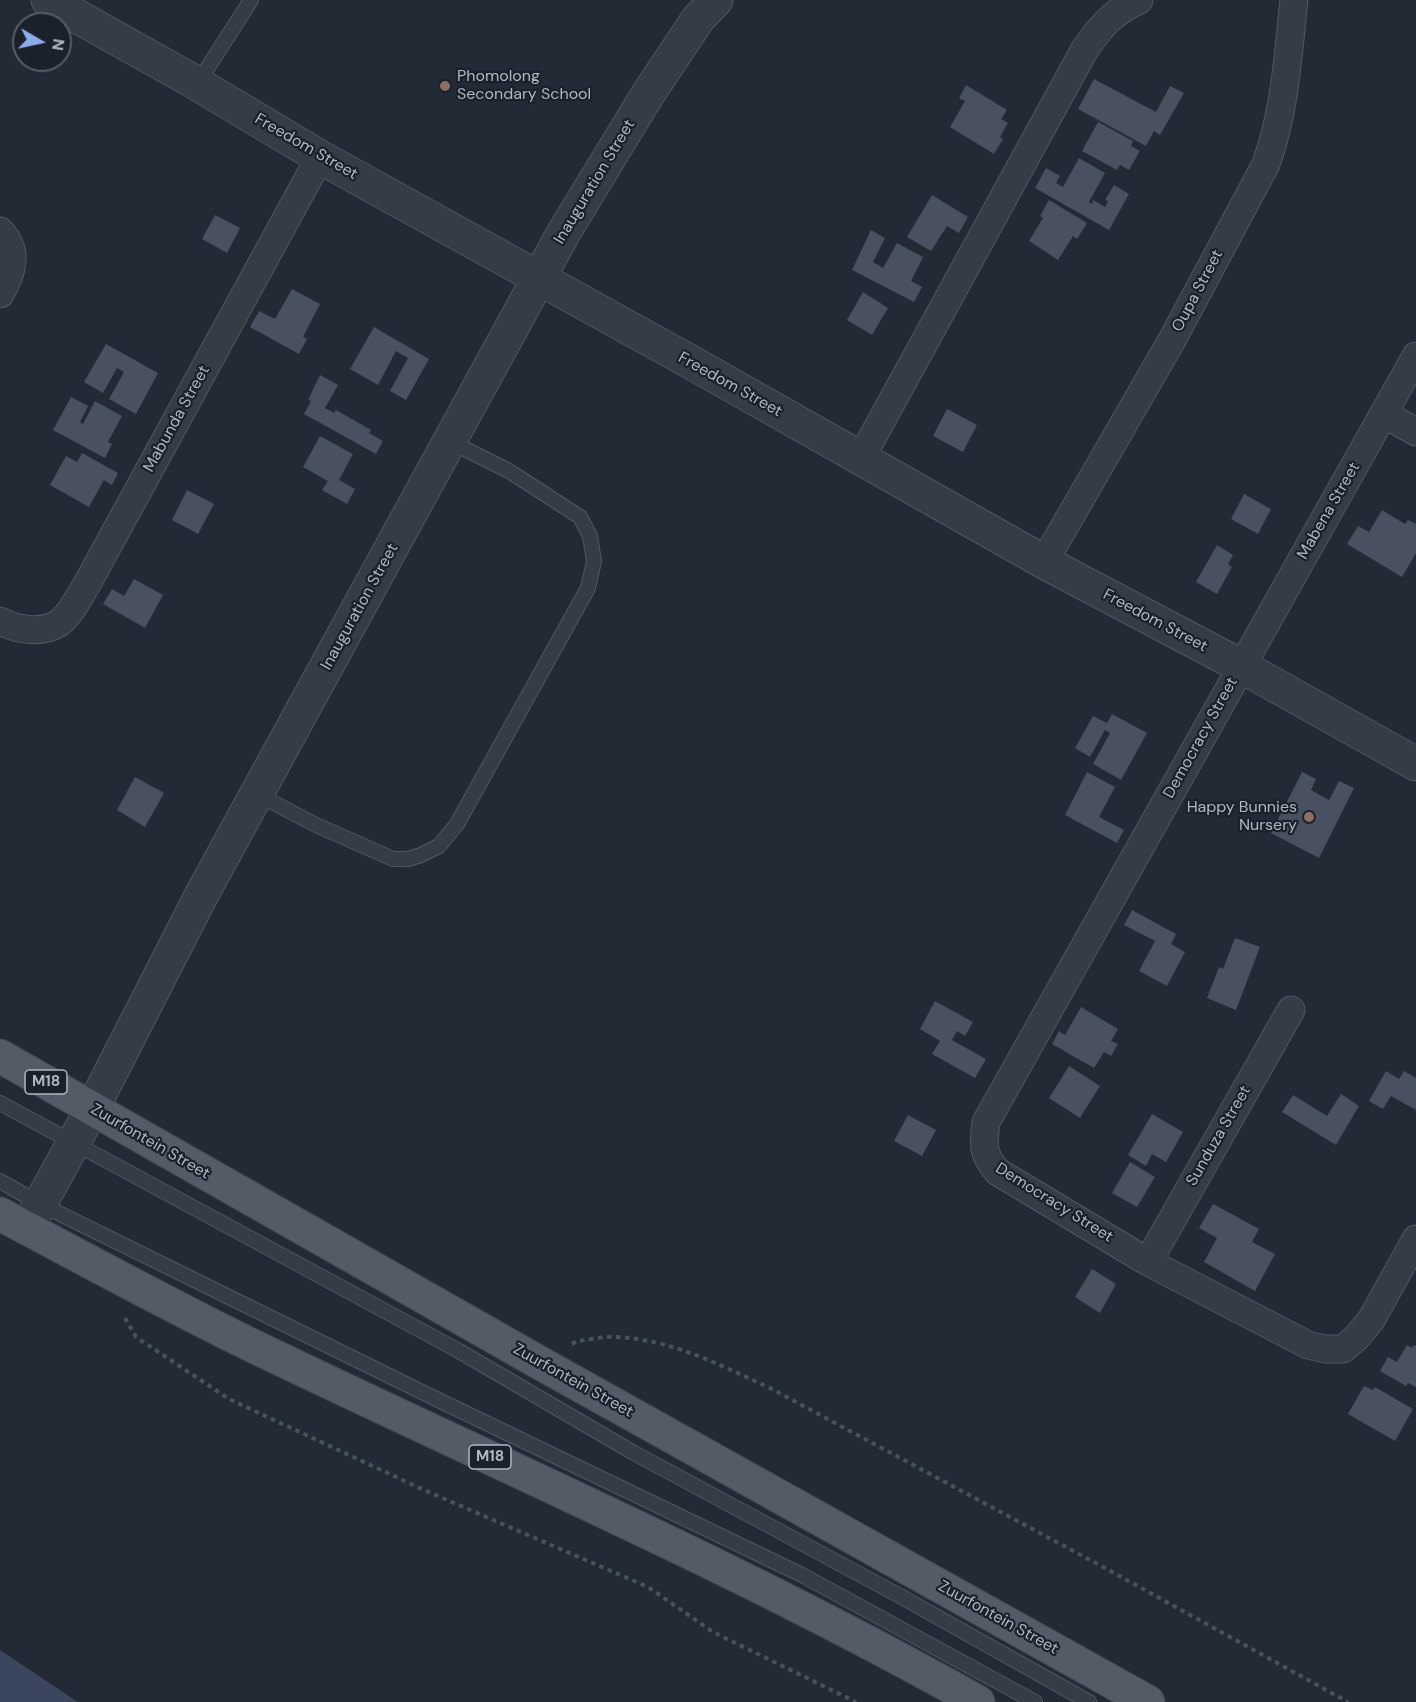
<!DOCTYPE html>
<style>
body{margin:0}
#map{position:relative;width:1416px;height:1702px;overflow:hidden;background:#232935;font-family:"DM Sans",sans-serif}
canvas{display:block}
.north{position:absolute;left:12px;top:12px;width:60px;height:60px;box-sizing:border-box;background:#1b212b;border:2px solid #575d67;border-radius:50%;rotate:99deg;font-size:16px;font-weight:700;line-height:24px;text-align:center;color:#b1b6c2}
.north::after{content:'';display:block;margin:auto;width:21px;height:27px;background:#8dabeb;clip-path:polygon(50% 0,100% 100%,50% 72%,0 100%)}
</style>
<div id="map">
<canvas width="1416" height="1702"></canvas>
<div class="north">N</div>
</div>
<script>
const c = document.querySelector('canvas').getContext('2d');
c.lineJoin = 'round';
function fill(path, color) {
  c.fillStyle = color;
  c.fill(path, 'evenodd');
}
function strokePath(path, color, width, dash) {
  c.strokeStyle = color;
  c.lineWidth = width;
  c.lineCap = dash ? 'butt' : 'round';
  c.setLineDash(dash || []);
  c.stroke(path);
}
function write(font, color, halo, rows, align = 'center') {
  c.font = font + ' "DM Sans",sans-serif';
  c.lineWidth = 4.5;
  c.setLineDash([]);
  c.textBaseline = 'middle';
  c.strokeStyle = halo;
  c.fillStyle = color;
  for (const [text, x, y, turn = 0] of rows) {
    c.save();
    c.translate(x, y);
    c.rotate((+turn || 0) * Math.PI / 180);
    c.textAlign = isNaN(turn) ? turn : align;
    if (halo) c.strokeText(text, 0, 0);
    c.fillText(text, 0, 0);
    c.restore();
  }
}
fill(new Path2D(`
 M0,1650l78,52h-78z`), '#3a465d');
fill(new Path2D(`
 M1094,79l62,33 14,-26 14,7 -24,42 -6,-4 -8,15 -68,-37z
 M966,85l41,25 -6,9 7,4 -8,14 3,2 -9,15 -44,-27 15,-26 -6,-3z
 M1098,122l35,19 -2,5 9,5 -11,19 -9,-5 -3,5 -35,-19z
 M1079,158l26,15 -16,29 3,2 1,-4 12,7 3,-6 -3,-1 9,-15 15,9 -20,36 -74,-42 11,-20 14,8 -4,7 7,4z
 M932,195l36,22 -9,16 -12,-7 -16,25 -24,-14z
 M1049,200l38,23 -10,16 -4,-3 -15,24 -29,-19 14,-23 -3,-2z
 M215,215l25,13 -13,25 -25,-14z
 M871,230l14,8 -12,24 10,6 14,-25 26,14 -12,24 11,6 -8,15 -62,-32z
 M292,289l28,15 -17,33 4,2 -8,15 -49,-27 9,-16 16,8z
 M863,292l25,16 -16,27 -25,-15z
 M374,327l55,32 -23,41 -16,-9 18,-33 -12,-7 -18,34 -28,-16z
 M106,344l52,29 -22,41 -27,-15 15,-27 -7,-4 -14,25 -19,-11z
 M320,375l18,10 -13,23 9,5 2,-3 35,20 -2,3 14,8 -7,13 -72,-40 7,-13 -3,-1z
 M71,397l17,9 -8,16 3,2 12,-23 27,15 -14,26 4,2 -7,14 -52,-28z
 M947,409l30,16 -14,27 -30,-16z
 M320,436l33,18 -14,26 16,9 -8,15 -25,-14 6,-9 -25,-14z
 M82,453l36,20 -6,12 -8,-5 -15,27 -39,-22 16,-29 11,6z
 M187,490l27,14 -16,30 -26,-14z
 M1244,494l27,15 -13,25 -27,-15z
 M1382,510l23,14 3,-4 8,4v29l-14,24 -55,-33 11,-18 11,6z
 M1217,545l16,10 -5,9 4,3 -15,27 -21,-12z
 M134,579l29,16 -18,33 -42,-24 9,-15 12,7z
 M1112,714l35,19 -26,47 -28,-16 17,-31 -5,-3 -15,27 -15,-9 18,-32 14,7z
 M1087,772l28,15 -16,30 25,13 -7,13 -52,-28z
 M1302,772l14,7 -5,11 18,10 10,-19 15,7 -35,70 -48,-25z
 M135,777l29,16 -19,34 -28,-17z
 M1132,910l44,24 -5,10 14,8 -18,34 -28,-15 16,-30 -31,-16z
 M1235,938l25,9 -24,63 -29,-12 12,-31 4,2z
 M935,1001l38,21 -8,14 -8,-5 -5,9 34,19 -11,19 -43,-24 8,-13 -20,-12z
 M1081,1007l37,22 -7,12 7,3 -7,12 -7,-4 -10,16 -42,-24 7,-13 6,4z
 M1069,1066l31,20 -20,32 -31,-20z
 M1386,1071l13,8 5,-8 12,7v32l-25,-14 -8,13 -14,-8z
 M1341,1094l18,12 -23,39 -54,-33 11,-17 34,21z
 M1152,1114l31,18 -17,30 -14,-8 -6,12 -18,-11z
 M908,1115l28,15 -14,26 -28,-15z
 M1130,1162l25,15 -18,30 -25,-14z
 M1213,1204l46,25 -7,13 23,12 -20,37 -51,-29 13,-24 -18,-10z
 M1092,1269l24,15 -16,29 -25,-16z
 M1407,1345l5,3 2,-3 2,1v41l-8,-4 -2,3 -26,-15 8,-14 9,5z
 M1364,1386l9,4 2,-3 38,22 -18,32 -47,-27z`), '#49505f');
const service = new Path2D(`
 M198,83l53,-83
 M257,794l59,31 77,34h15l13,-4 18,-9 18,-22 131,-236 6,-27 -4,-25 -10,-19 -71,-46 -58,-29
 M0,1103l459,248 175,102 266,143 189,106
 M0,1181l40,23 388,191 374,180 233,127`);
const minor = new Path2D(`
 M0,231c19,20 13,41 0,63
 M1416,356l-430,766c-3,23 -4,32 12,50l150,90 160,83 17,4h18l13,-11 15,-18 45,-81
 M1384,414l32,18
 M861,458l224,-409c16,-23 28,-37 54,-49
 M1044,562l128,-222 94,-176c19,-53 22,-108 28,-164
 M0,621c17,9 42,13 59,2 12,-9 20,-26 28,-39l233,-427
 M1148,1262l143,-252`);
const tertiary = new Path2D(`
 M48,0l143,80 129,77 376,208 348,197 197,104 175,98
 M27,1228l65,-119 110,-215 362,-662 84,-138 50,-75 18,-19`);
const primary = new Path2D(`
 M0,1056l540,307 608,339
 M0,1214c83,44 165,89 249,130 244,118 493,225 729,358`);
strokePath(service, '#515661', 16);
strokePath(minor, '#515661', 29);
strokePath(tertiary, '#515661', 35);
strokePath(primary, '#3f454f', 35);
strokePath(new Path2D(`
 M125,1318l11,19 93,62 195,91 224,97 65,45 143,70
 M572,1344l5,-3c12,-1 26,-5 38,-4 56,2 105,28 155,51l335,180 243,134`), '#465458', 4, [4.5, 4.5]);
strokePath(service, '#363c46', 14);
strokePath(minor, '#363c46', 27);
strokePath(tertiary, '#363c46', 33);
strokePath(primary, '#545a66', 33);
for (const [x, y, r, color] of [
 [445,86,6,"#8d6e63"],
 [1309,817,6,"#8d6e63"]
]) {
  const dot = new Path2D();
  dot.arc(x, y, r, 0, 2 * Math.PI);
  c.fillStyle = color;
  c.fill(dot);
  strokePath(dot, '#1b212b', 2);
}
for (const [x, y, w] of [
 [46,1082,42],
 [490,1457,42]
]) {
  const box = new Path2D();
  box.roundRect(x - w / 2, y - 12, w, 24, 4.5);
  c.fillStyle = '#1b212b';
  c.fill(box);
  strokePath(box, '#b1b6c2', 1.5);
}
write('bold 15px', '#b1b6c2', null, [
 ["M18",46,1082],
 ["M18",490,1457]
]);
write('16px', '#b1b6c2', '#1b212b', [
 ["Phomolong",457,77],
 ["Secondary School",457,95],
 ["Happy Bunnies",1297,808,"right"],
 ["Nursery",1297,826,"right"]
], 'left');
write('16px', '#b1b6c2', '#1b212b', [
 ["Freedom Street",306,147,30],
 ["Inauguration Street",595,182,-59],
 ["Oupa Street",1198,291,-62],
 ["Freedom Street",730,385,29],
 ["Mabunda Street",177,419,-61],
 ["Mabena Street",1329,511,-60],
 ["Inauguration Street",360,607,-61],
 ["Freedom Street",1155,621,28],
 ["Democracy Street",1201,738,-61],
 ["Sunduza Street",1219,1136,-60],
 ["Zuurfontein Street",150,1142,30],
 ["Democracy Street",1054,1203,32],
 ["Zuurfontein Street",573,1381,29],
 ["Zuurfontein Street",998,1618,29]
]);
</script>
